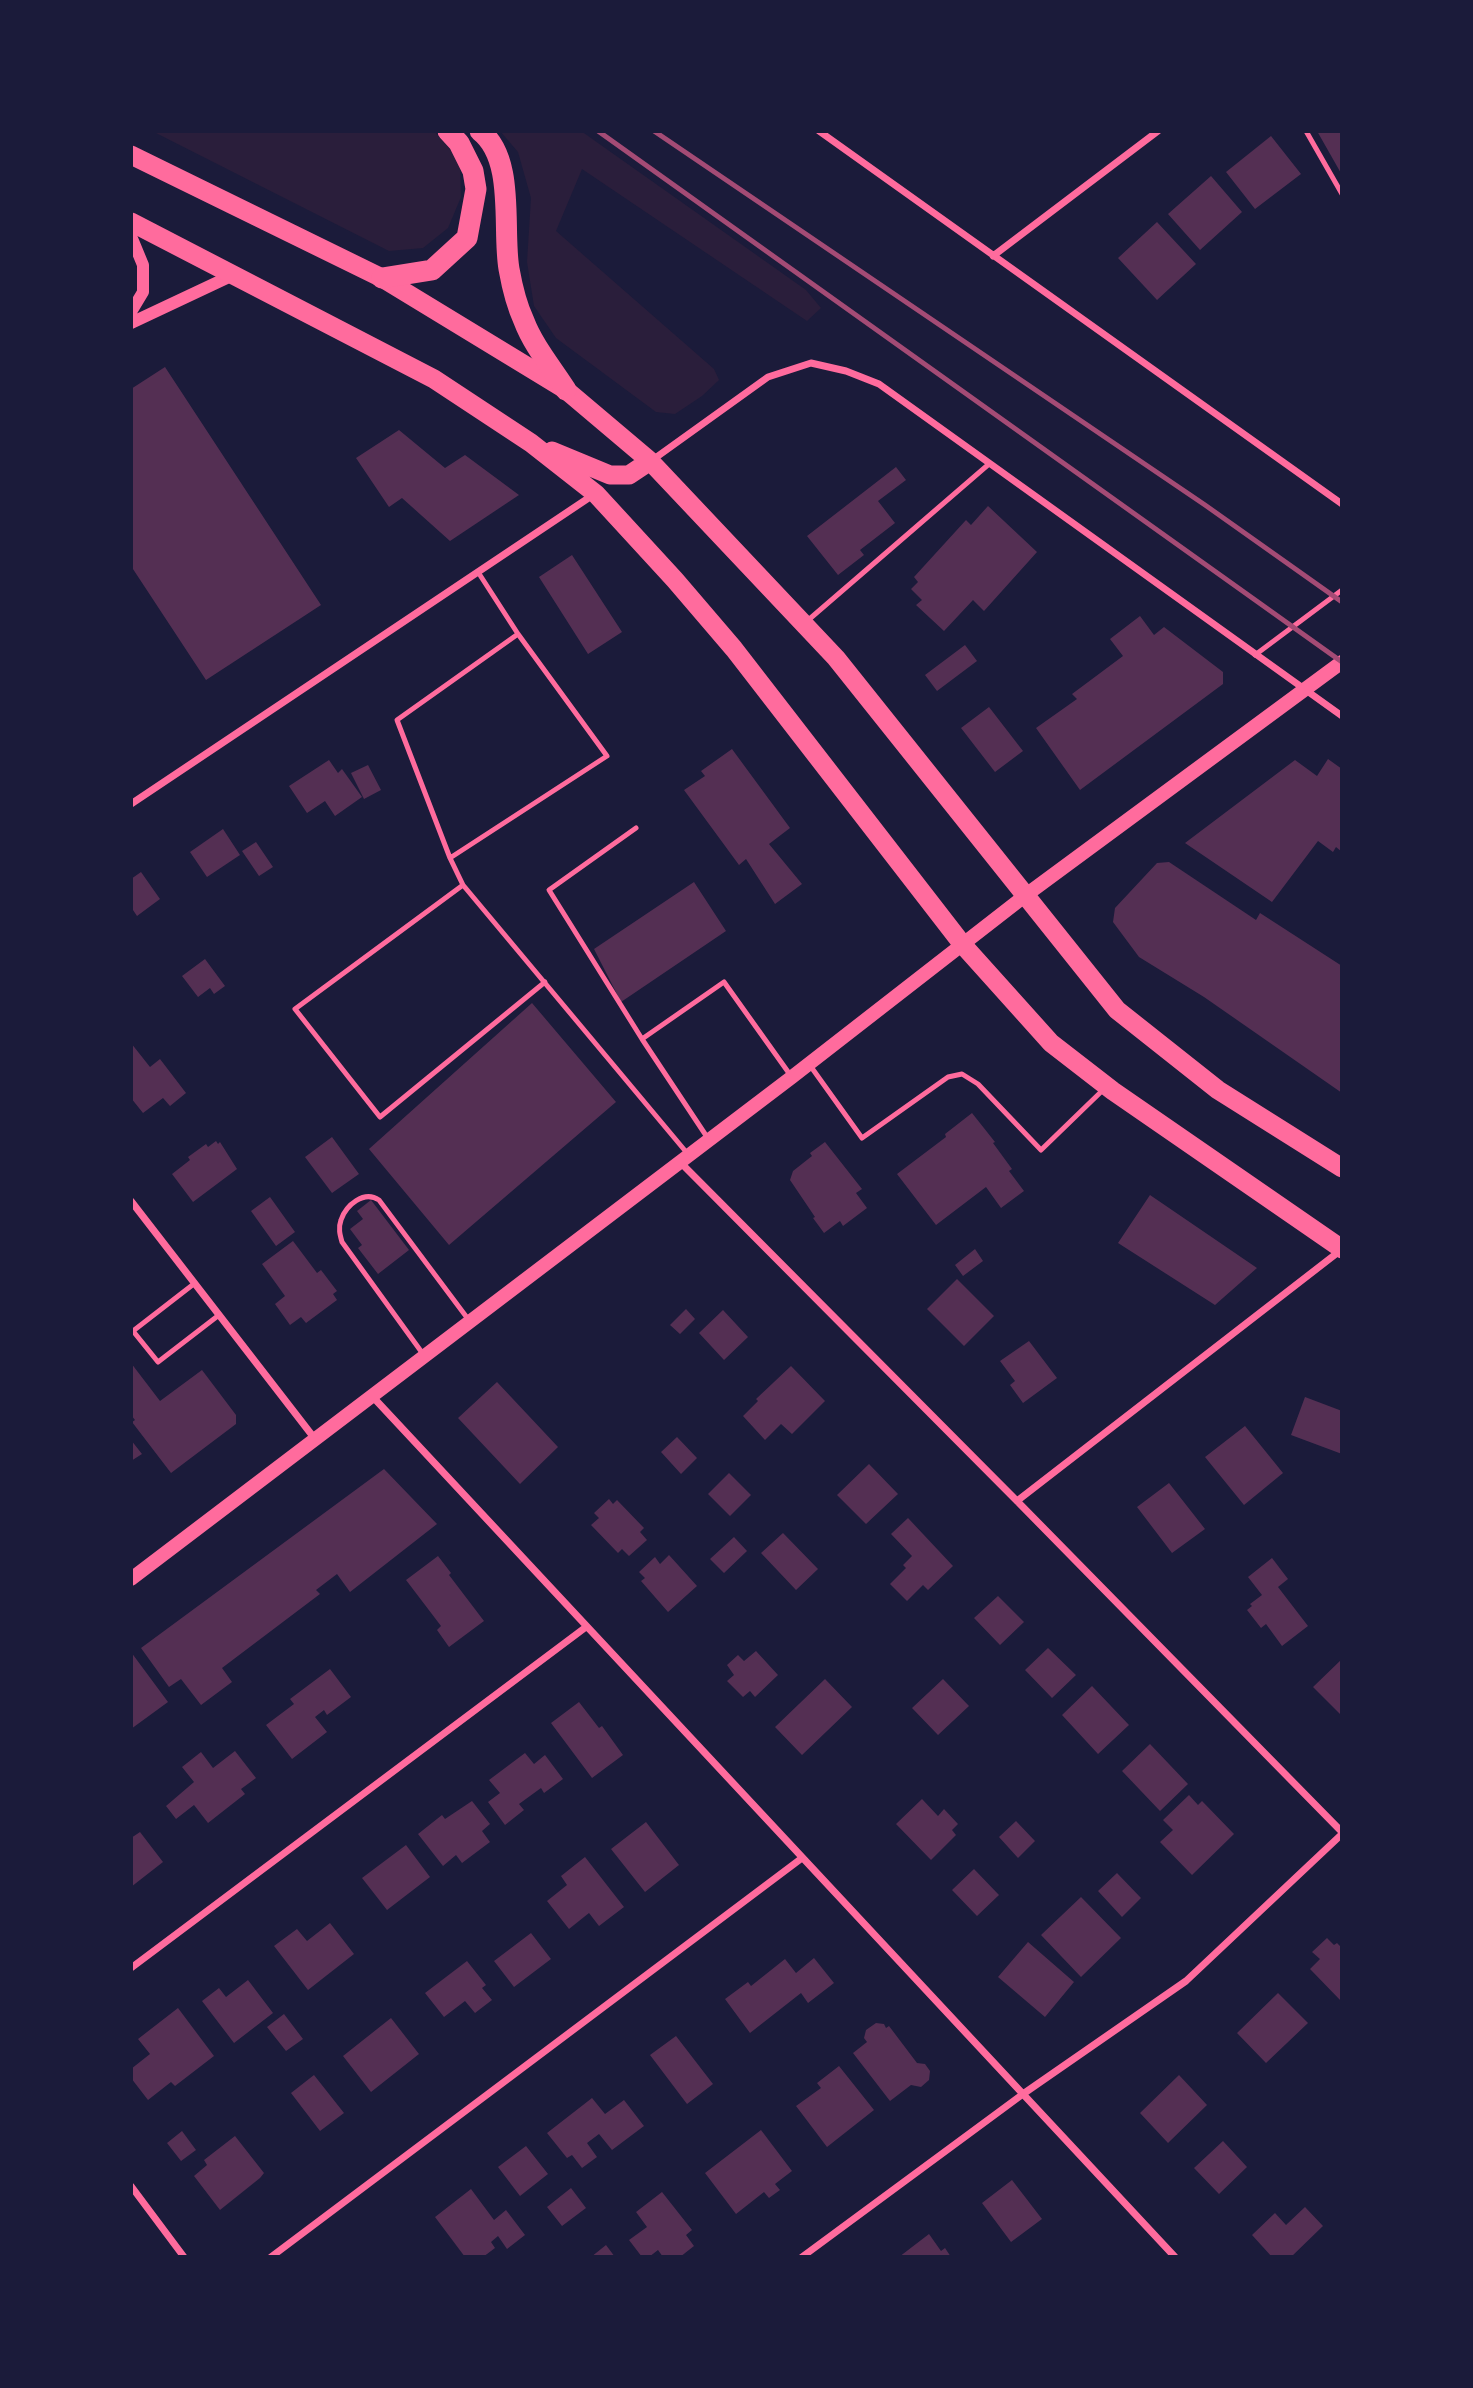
<!DOCTYPE html>
<style>
body{margin:0}
#map{position:relative;width:1473px;height:2388px;overflow:hidden;background:#1b1b3a;font-family:"Nunito Sans",sans-serif}
canvas{display:block}
.frame{position:absolute;inset:0;border:133px solid #1b1b3a;pointer-events:none}
</style>
<div id="map">
<canvas width="1473" height="2388"></canvas>
<div class="frame"></div>
</div>
<script>
const c = document.querySelector('canvas').getContext('2d');
c.lineJoin = 'round';
function fill(path, color) {
  c.fillStyle = color;
  c.fill(path, 'evenodd');
}
function strokePath(path, color, width, dash) {
  c.strokeStyle = color;
  c.lineWidth = width;
  c.lineCap = dash ? 'butt' : 'round';
  c.setLineDash(dash || []);
  c.stroke(path);
}
fill(new Path2D(`
 M152,131h282l26,30 1,36 -13,31 -25,20 -34,3z
 M500,131h81l225,159 15,18 -14,13 -225,-152 -26,62 158,138 5,11 -17,16 -27,18 -19,-2 -100,-74 -22,-32 -7,-44 4,-64 -13,-46z`), '#2a1e3b');
fill(new Path2D(`
 M1317,131h25v44z
 M1271,136l30,38 -46,35 -29,-37z
 M1211,176l31,36 -42,38 -32,-36z
 M1157,222l39,42 -39,36 -39,-42z
 M165,367l156,238 -115,75 -75,-114v-177z
 M399,430l46,38 20,-13 54,40 -69,46 -48,-43 -13,9 -33,-49z
 M896,467l10,13 -28,21 17,22 -35,27 4,5 -26,20 -31,-39z
 M988,506l49,46 -53,59 -11,-11 -29,31 -28,-26 6,-5 -11,-11 7,-7 -4,-5 52,-57 5,5z
 M572,555l50,77 -34,22 -49,-77z
 M1140,616l14,19 10,-8 59,45v12l-143,106 -44,-62 41,-29 -5,-5 51,-38 -13,-17z
 M965,645l12,16 -40,30 -12,-16z
 M989,707l34,44 -28,21 -34,-44z
 M732,749l58,79 -21,16 33,40 -27,20 -29,-45 -7,6 -55,-75 21,-14 -4,-5z
 M1328,759l14,10v83l-6,-5 -3,5 -15,-11 -46,61 -87,-59 110,-83 22,16z
 M329,760l9,13 4,-4 20,28 -27,19 -10,-15 -18,12 -18,-27z
 M368,765l13,25 -17,9 -13,-26z
 M223,829l17,26 -33,22 -17,-25z
 M256,842l17,25 -14,9 -17,-25z
 M1169,862l87,58 4,-7 82,53v127l-138,-96 -65,-40 -26,-35 2,-14 42,-45z
 M141,872l19,27 -23,17 -6,-9v-28z
 M694,882l32,49 -105,71 -27,-53z
 M205,959l20,27 -11,8 -4,-6 -12,9 -16,-21z
 M532,1003l84,99 -167,143 -80,-96z
 M131,1043l19,24 10,-8 26,34 -16,13 -7,-8 -20,15 -12,-15z
 M972,1113l23,29 -2,1 19,26 -3,2 15,20 -23,17 -15,-21 -50,38 -39,-51 49,-37 -1,-3z
 M332,1137l27,37 -27,19 -27,-36z
 M216,1141l2,3 2,-2 17,27 -44,33 -21,-28 18,-14 -2,-3 18,-13 2,3z
 M825,1142l37,47 -6,4 11,15 -24,18 -3,-5 -16,12 -11,-15 2,-1 -25,-37 3,-9 19,-15 -2,-3z
 M1150,1195l107,73 -42,37 -97,-62z
 M270,1197l25,35 -19,14 -25,-35z
 M371,1200l38,50 -31,24 -20,-26 4,-3 -12,-16 13,-10 -6,-8z
 M293,1241l24,32 4,-3 16,21 -4,3 4,6 -31,23 -5,-6 -11,8 -15,-21 10,-8 -23,-32z
 M975,1249l8,12 -20,15 -8,-11z
 M957,1279l37,37 -30,30 -37,-37z
 M686,1309l9,10 -15,15 -10,-9z
 M723,1310l25,27 -24,23 -25,-27z
 M1029,1341l28,37 -34,25 -13,-18 5,-4 -15,-20z
 M131,1363l29,38 42,-31 34,45v9l-65,49 -39,-51 3,-2 -4,-5z
 M791,1366l34,35 -33,33 -11,-10 -16,16 -22,-24 15,-15 -2,-2z
 M497,1382l61,65 -38,37 -62,-66z
 M1305,1397l37,14v43l-51,-19z
 M1245,1426l38,47 -39,32 -39,-48z
 M677,1437l20,21 -16,16 -20,-22z
 M131,1440l11,14 -11,7z
 M869,1464l29,30 -32,30 -29,-29z
 M384,1469l53,55 -87,68 -13,-18 -21,16 4,4 -98,74 10,14 -31,23 -20,-26 -12,8 -28,-39z
 M729,1473l22,22 -21,21 -22,-22z
 M1169,1483l36,46 -33,24 -35,-46z
 M609,1499l4,5 4,-4 27,28 -4,4 7,8 -18,16 -7,-7 -4,4 -27,-28 8,-7 -5,-5z
 M908,1518l45,48 -25,24 -5,-5 -16,16 -17,-17 16,-16 -3,-3 9,-9 -21,-22z
 M783,1533l35,36 -22,21 -35,-37z
 M734,1537l13,14 -23,22 -14,-14z
 M669,1555l28,31 -29,26 -27,-31 4,-3 -6,-6 16,-15 5,7z
 M438,1556l13,17 -2,2 35,46 -35,26 -12,-17 4,-4 -35,-46z
 M1272,1558l16,21 -10,8 30,39 -26,20 -16,-22 -5,4 -14,-18 5,-4 -2,-2 12,-9 -14,-18z
 M998,1596l26,26 -24,23 -26,-27z
 M1048,1648l28,27 -24,23 -27,-28z
 M756,1651l22,24 -23,22 -5,-6 -7,6 -16,-16 7,-6 -7,-10 11,-10 6,6z
 M131,1652l37,50 -37,27z
 M1342,1659v57l-29,-29z
 M330,1669l21,28 -24,18 -3,-5 -9,7 12,15 -35,27 -26,-34 28,-21 -4,-5z
 M825,1679l27,28 -50,48 -27,-28z
 M943,1679l26,27 -31,29 -26,-27z
 M1092,1686l37,39 -31,29 -36,-39z
 M579,1702l20,26 3,-2 21,29 -31,23 -41,-55z
 M1150,1744l38,40 -28,27 -38,-40z
 M235,1751l21,27 -15,11 4,5 -37,29 -14,-18 -18,14 -10,-13 28,-24 -12,-15 19,-15 12,16z
 M525,1753l9,11 11,-9 18,24 -19,14 -3,-5 -22,16 5,6 -19,15 -17,-23 12,-9 -11,-13z
 M1189,1795l9,10 4,-4 32,33 -42,41 -32,-33 13,-12 -10,-10z
 M922,1799l16,17 6,-7 14,15 -6,6 4,5 -25,25 -35,-36z
 M472,1801l18,23 -8,7 8,11 -28,21 -6,-8 -13,11 -25,-32 24,-19 3,4z
 M1016,1821l19,20 -17,17 -19,-21z
 M646,1822l33,43 -34,27 -34,-43z
 M140,1832l23,30 -32,25v-49z
 M406,1845l24,32 -43,33 -25,-32z
 M585,1857l39,50 -25,19 -10,-13 -20,16 -22,-28 20,-16 -6,-9z
 M974,1869l25,26 -22,21 -25,-26z
 M1117,1873l24,25 -19,19 -24,-26z
 M1081,1897l40,41 -40,39 -40,-42z
 M330,1923l24,31 -46,36 -34,-44 23,-17 10,12z
 M531,1933l20,26 -37,28 -20,-26z
 M1327,1938l7,7 3,-2 5,5v54l-32,-33 10,-10 -8,-7z
 M1028,1942l46,40 -29,35 -47,-40z
 M814,1958l20,25 -26,20 -7,-10 -51,40 -25,-34 23,-17 3,4 34,-27 11,14z
 M467,1961l19,24 -4,3 10,12 -17,13 -10,-12 -21,16 -19,-24z
 M248,1980l25,33 -39,30 -32,-42 17,-13 7,9z
 M1278,1993l30,30 -42,40 -29,-30z
 M178,2008l36,48 -39,30 -4,-4 -23,18 -17,-22v-9l19,-15 -12,-15z
 M284,2014l19,25 -17,12 -19,-24z
 M391,2018l28,36 -48,38 -28,-36z
 M876,2023l8,1 2,4 3,-2 28,37 8,1 5,7 -1,9 -8,7 -10,-2 -21,16 -37,-48 14,-11 -3,-4 2,-8z
 M676,2036l37,48 -26,20 -37,-49z
 M839,2066l35,44 -47,37 -31,-41 25,-18 -4,-5z
 M314,2075l30,38 -24,18 -29,-38z
 M1179,2075l28,30 -39,38 -28,-30z
 M592,2098l13,16 19,-14 20,26 -32,24 -13,-16 -12,9 10,14 -15,11 -10,-13 -5,3 -20,-25z
 M761,2130l31,41 -17,13 5,6 -11,8 -5,-6 -28,22 -31,-41z
 M182,2131l14,19 -15,11 -14,-18z
 M235,2136l29,37 -4,5 -40,32 -26,-34 13,-11 -3,-5z
 M1223,2141l24,26 -28,27 -25,-26z
 M526,2146l22,28 -28,22 -22,-29z
 M1012,2180l30,39 -31,23 -29,-39z
 M571,2188l15,20 -24,18 -15,-19z
 M471,2189l23,31 12,-10 19,25 -18,14 -9,-13 -7,6 4,6 -12,9h-18l-30,-40z
 M662,2192l30,38 -6,5 8,11 -14,11h-17l-5,-7 -9,7h-7l-13,-17 18,-13 -11,-15z
 M1305,2207l18,19 -32,31h-19l-20,-22 23,-22 11,12z
 M929,2234l12,17 4,-3 6,9h-52z
 M606,2245l9,12h-24z`), '#542f53');
strokePath(new Path2D(`
 M1306,131l36,63
 M478,572l40,62 -121,86 53,138 13,27 224,268
 M806,622l183,-158
 M1255,655l87,-65
 M636,828l-87,62 93,149
 M450,858l157,-102 -89,-122
 M463,885l-168,124 85,108 165,-135
 M809,1064l53,74 86,-61 14,-3 16,10 63,66 64,-62
 M709,1140l-67,-101 82,-57 67,94
 M195,1283l-62,48 25,31 61,-47
 M423,1354l-81,-112c-2,-7 -4,-14 -1,-22 5,-15 23,-30 38,-20l89,119`), '#ff6b9d', 5);
strokePath(new Path2D(`
 M819,131l523,373
 M993,256l165,-125
 M651,461l117,-84 43,-14 35,8 33,13 463,332
 M131,804l462,-309
 M680,1162l337,339 325,331
 M131,1201l184,238
 M372,1396l803,861
 M1017,1501l324,-251
 M131,1968l455,-341
 M131,2186l53,71
 M271,2257l531,-399
 M802,2257l221,-163 163,-113 156,-147`), '#ff6b9d', 7);
strokePath(new Path2D(`
 M131,236l12,29v27l-12,20
 M131,323l102,-48`), '#ff6b9d', 12);
strokePath(new Path2D(`
 M131,1579l661,-502 234,-182 316,-233`), '#ff6b9d', 14);
strokePath(new Path2D(`
 M131,155l251,123 184,112 84,71 186,197 281,352 101,80 124,78
 M131,222l303,157 97,64 65,51 79,86 59,69 229,296 88,98 62,48 229,158
 M552,451l58,24h19l21,-14`), '#ff6b9d', 19);
strokePath(new Path2D(`
 M480,131c36,28 22,98 29,138 3,17 8,37 15,52 9,24 28,47 42,69
 M382,278l50,-8 35,-32 9,-49 -3,-18 -14,-28 -11,-12`), '#ff6b9d', 21);
strokePath(new Path2D(`
 M598,131l744,531
 M654,131l551,374 137,97`), '#a44b75', 5);
</script>
